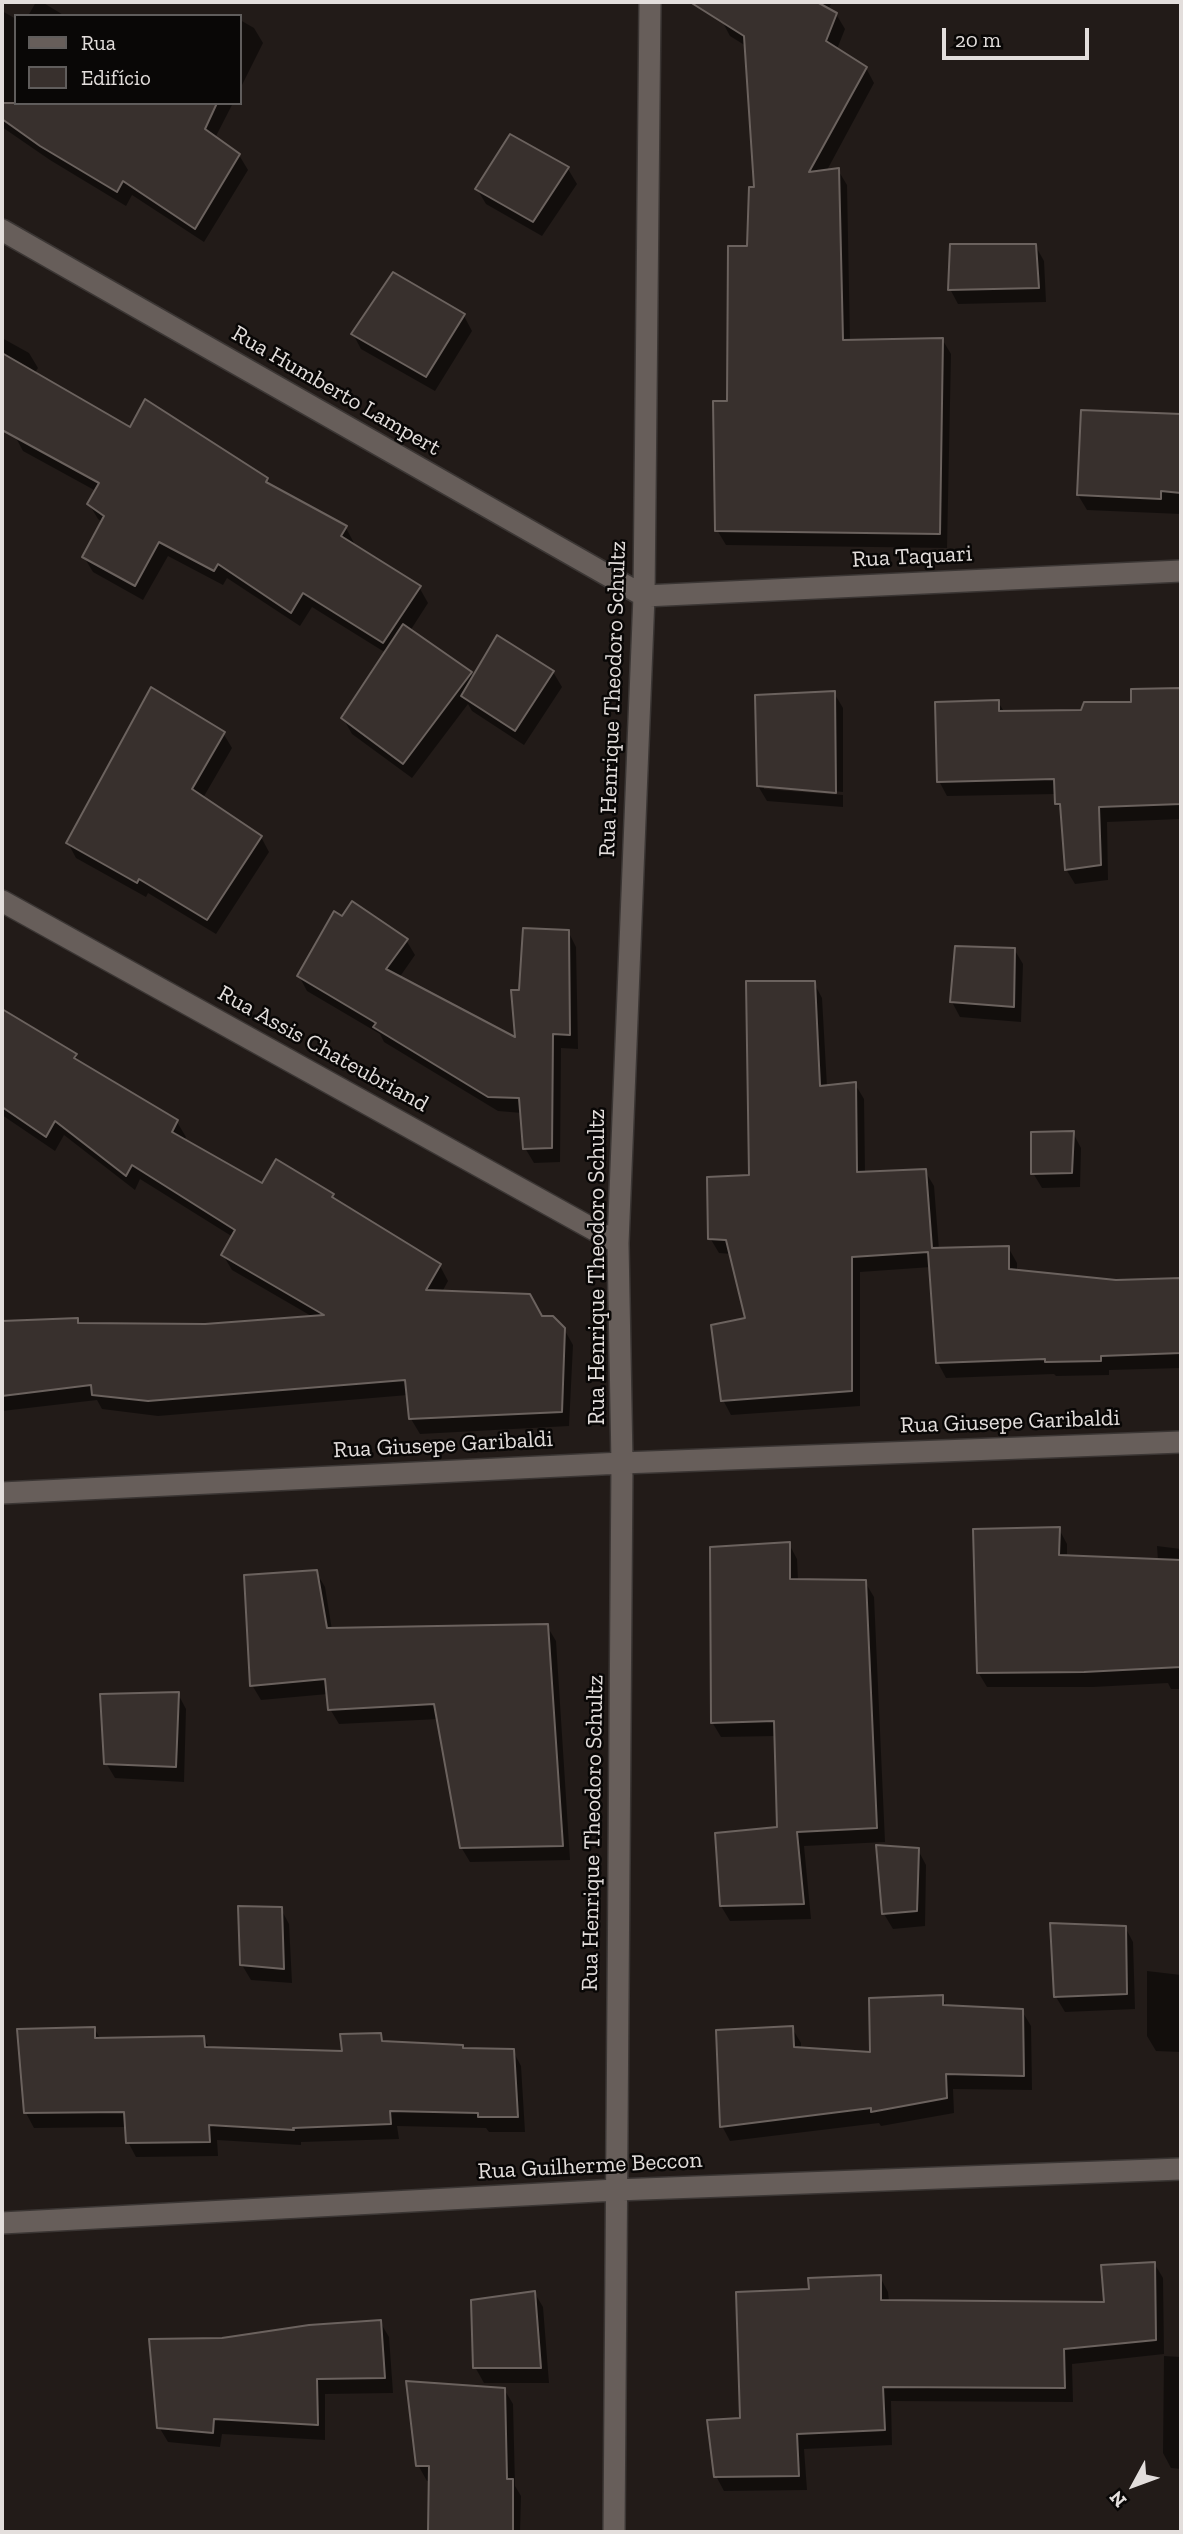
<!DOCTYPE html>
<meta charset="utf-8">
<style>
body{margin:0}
#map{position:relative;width:1183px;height:2534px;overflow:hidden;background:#221b18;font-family:"Zilla Slab",serif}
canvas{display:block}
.frame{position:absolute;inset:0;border:4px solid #e3dedc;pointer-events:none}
.legend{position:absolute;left:14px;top:14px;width:228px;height:91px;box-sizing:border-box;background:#090706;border:2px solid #605d5c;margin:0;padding:9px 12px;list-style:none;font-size:21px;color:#e3dedc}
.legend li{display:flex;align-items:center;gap:14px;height:35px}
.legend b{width:35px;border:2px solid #605d5c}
.north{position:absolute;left:1099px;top:2450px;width:70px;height:70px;-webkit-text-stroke:5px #090706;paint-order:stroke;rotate:229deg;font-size:19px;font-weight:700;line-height:28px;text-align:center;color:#e3dedc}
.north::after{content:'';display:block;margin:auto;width:24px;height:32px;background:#e3dedc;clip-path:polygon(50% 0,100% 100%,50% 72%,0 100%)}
.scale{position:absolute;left:942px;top:28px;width:147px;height:32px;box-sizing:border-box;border:4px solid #e3dedc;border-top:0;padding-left:9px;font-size:21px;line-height:24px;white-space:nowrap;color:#e3dedc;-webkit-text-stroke:5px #090706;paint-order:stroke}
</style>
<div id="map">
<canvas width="1183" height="2534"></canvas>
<div class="frame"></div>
<ul class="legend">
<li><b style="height:9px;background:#675e5a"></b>Rua</li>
<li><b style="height:19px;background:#38302d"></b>Edifício</li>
</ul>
<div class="north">N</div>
<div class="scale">20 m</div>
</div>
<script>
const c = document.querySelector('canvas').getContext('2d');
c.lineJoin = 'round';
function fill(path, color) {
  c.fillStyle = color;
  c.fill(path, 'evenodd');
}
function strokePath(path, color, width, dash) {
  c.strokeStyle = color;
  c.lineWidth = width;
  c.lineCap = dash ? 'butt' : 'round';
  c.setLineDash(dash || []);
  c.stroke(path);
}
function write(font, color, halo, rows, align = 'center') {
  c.font = font + ' "Zilla Slab",serif';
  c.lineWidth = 5;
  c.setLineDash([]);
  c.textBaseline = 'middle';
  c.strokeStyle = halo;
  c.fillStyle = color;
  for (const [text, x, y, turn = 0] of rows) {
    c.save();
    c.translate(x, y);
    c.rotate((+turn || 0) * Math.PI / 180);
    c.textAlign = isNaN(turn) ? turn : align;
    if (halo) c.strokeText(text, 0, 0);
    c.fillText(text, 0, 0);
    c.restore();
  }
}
fill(new Path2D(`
 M36,2h6l23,14h-37z
 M733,2h99l-4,8 8,4 9,15 -8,20 29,19 8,15 -48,89 12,-2 9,15 3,156 92,-2 9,15 -4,194 -221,-3 -9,-15 11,-128 28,-214 -10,-142 -16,-10 -8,-15z
 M2,11l14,8v84h217l-18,35 24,17 9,15 -44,72 -72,-47 -6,11 -76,-46 -48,-33z
 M240,20l14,8 9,15 -23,46z
 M511,136l57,33 9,15 -35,52 -56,-32 -9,-15z
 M1035,245l9,16 2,41 -88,2 -8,-15z
 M464,316l8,15 -37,60 -74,-42 -8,-15z
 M2,338l27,15 9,15 -4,6 96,55 137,50 4,8 75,41 8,15 -1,2 66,42 9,16 -18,28 61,43 2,4 80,-6 9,15 -38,58 -52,-34 -4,-7 -56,74 -60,-44 -9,-16 43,-65 -74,-46 -12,19 -73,-48 -4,7 -55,-29 -25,44 -50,-28 -9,-15 19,-34 -5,-4 -9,-15 7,-13 -73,-40 -8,-15 3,-6 -16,-8z
 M1179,407h2v107l-94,-4 -9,-15 101,-79z
 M1181,690v129l-74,3 1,58 -33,4 -9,-15 -4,-56 -5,-10 -1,-9 -109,2 -8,-15 59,-79 7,11 78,-1 50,-9v-12z
 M834,693l9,15v84l-79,-7v4l79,6v12l-76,-6 -9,-15z
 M223,733l9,15 -29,50 58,39 8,15 -53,82 -68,-41 -2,4 -70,-39 -8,-15z
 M568,931l8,16 2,102 -17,-1 -1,114 -26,1 -9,-15 -3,-35 -24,-2 -114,-69 -4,-8 -73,-43 -8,-15 107,-36 9,15 -16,23 118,62 4,-49z
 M1014,949l9,15 -2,58 -61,-5 -8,-15z
 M814,983l8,15 5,89 28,-3 9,15 1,74 60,-2 9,15 5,64 69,-3 9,16v8l99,10 65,-1v88l-72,2v5l-53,1 -2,-2 -108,4 -8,-15 -7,-96 -71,5v134l-129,9 -8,-15 24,-81 -15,-65 -13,-1 -9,-15 41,-61z
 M2,1011l74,45 4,8 97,58 9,15 -2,4 79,45 70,10 3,6 104,64 8,15 -6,11 99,25 23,12 9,16 -4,81 -149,8 -9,-15 -3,-24 -250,21 -56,-7 -5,-9 -95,11v-88l75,-3 3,5 125,1 108,-9 -81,-47 -9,-15 10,-18 -93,-58 -5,11 -71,-55 -9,16 -53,-36z
 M1073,1133l8,15 -1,39 -38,1 -9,-15z
 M1059,1529l8,15v14l91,3 -1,-15 24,3v140h-10l-3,-6 -75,4h-106l-9,-15z
 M789,1544l8,15 1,21 67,2 9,15 11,245 -81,4 7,73 -81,2 -9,-15 57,-77 -2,-93 -55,1 -9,-15z
 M316,1572l9,15 7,43 215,-4 9,15 14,219 -100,2 -9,-15 -22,-128 -100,5 -9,-15 -2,-15 -67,6 -9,-15z
 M178,1694l8,15 -2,73 -69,-4 -9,-15z
 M918,1850l8,15 -1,61 -32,3 -9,-15z
 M281,1909l8,15 3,59 -41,-3 -9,-15z
 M1125,1927l8,15 2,67 -70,3 -9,-15z
 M1147,1971l34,4v77l-25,-1 -9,-15z
 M942,1997l5,10 75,4 9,15 1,64 -79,-1 1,24 -73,13 -2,-3 -149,18 -8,-15 70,-98 9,15v7l71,4z
 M94,2028l7,12 102,-2 7,11 134,4 36,-18 4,8 79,7 50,1 8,15 4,66h-36l-3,-4 -89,-2 2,13 -98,3v3l-84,-5 1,16 -82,1 -8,-15 -1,-15 -93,1 -8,-15z
 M1154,2263l9,15 1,76 -92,10 1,38 -182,-1 1,44 -88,4 3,41 -83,1 -8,-15 26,-56 68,-130 70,-13 8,15 1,10 217,2z
 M534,2292l9,15 6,76h-65l-9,-16z
 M380,2322l9,15 4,56 -68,1v46l-103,-6 -2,13 -52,-5 -9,-15 63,-88z
 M1164,2356l17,1v112l-10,-1 -8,-15z
 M504,2389l9,15 2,82 6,10 -1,36h-90l1,-51h-4l-9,-16z`), '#0007');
const building = new Path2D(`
 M690,2h127l20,11 -11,28 41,26 -58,105 30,-4 4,172 100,-2 -3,196 -225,-3 -2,-130h14l1,-155h19l2,-59h5l-10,-151z
 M2,103h215l-12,26 35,25 -45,75 -72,-48 -6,11 -77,-46 -38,-27z
 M510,134l59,33 -36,55 -58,-33z
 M950,244h86l3,44 -91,2z
 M393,272l72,42 -39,63 -75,-43z
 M2,353l128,74 15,-28 123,79 -2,4 81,44 -6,10 80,50 -38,57 -80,-50 -12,20 -73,-49 -4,7 -55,-29 -24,44 -53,-29 22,-41 -17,-12 12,-21 -97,-53z
 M1081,410l100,4v79l-20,-2v8l-84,-4z
 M403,624l69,48 -69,92 -62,-46z
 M497,635l57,36 -39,60 -54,-35z
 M151,687l74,45 -33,57 70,47 -55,84 -68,-41 -2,4 -71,-40z
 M1181,688v116l-82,3 2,58 -36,5 -5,-66h-5l-1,-25 -117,3 -2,-80 64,-2v11l82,-1 3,-8h47v-13z
 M835,691l1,102 -79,-7 -2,-91z
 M352,901l56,38 -22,30 129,68 -4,-47h8l4,-62 46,2 1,105 -17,-1 -1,114 -29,1 -4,-51 -31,-1 -115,-70 3,-4 -79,-47 37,-65 8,5z
 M955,946l60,2 -1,59 -64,-5z
 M746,981h69l5,105 36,-4 1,90 69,-3 6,79 77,-2v23l107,11 65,-2v75l-80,3v5l-56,1v-3l-109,4 -8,-111 -76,5v134l-131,10 -10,-76 34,-7 -19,-78 -18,-1 -1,-62 42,-2z
 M2,1009l75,45 -3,4 104,62 -6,12 90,51 14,-24 58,35 -2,3 109,67 -15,26 104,4 12,22h11l12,12 -3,84 -153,7 -4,-39 -257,21 -56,-6 -1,-10 -89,11v-75l76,-3v5l127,1 119,-9 -103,-60 14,-25 -103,-65 -6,11 -71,-55 -9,16 -44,-30z
 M1074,1131l-2,42 -41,1v-42z
 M1060,1527l-1,28 122,5v107l-97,5 -107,1 -4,-144z
 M790,1542v37l76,1 11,248 -80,4 7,72 -84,2 -5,-73 62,-6 -3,-106 -63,2 -1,-176z
 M317,1570l10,58 221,-4 15,222 -103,2 -26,-144 -106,6 -3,-31 -75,7 -6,-111z
 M179,1692l-3,75 -72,-3 -4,-70z
 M876,1845l43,3 -2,63 -35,3z
 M238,1906l44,1 2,62 -44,-4z
 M1050,1923l76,3 1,68 -73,3z
 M943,1995v10l80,4 1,67 -78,-2 1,24 -76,14v-4l-151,19 -4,-97 77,-4 1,21 76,5 -1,-54z
 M95,2027v11l109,-2 1,11 137,4 -2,-17 41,-1 1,8 81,4v3l51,1 4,68h-40v-4l-88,-2 1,13 -98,4 1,2 -85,-5 1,17 -84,1 -2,-31 -100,1 -7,-84z
 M1155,2262l1,78 -92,9 1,39 -182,-1 2,43 -88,4 2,42 -85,1 -7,-57 33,-2 -4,-126 73,-3 -1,-11 73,-3v25l223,2 -3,-37z
 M535,2291l6,77h-68l-2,-68z
 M381,2320l4,58 -68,1 1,46 -104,-6 -1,14 -56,-5 -8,-89 73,-1 87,-13z
 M406,2381l99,7 2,91h6v53h-85l1,-66h-13z`);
fill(building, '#38302d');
strokePath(building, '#6b625e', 2);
const minor = new Path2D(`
 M2,230l642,366
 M644,596l537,-25
 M2,901l616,342
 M2,1493l620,-30 559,-21
 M2,2223l614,-33 565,-21
 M614,2532l8,-1069 -4,-220 26,-647 6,-594`);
strokePath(minor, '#3b3634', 24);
strokePath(minor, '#675e5a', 21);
write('23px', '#e3dedc', '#090706', [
 ["Rua Humberto Lampert",336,391,30],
 ["Rua Taquari",912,557,-3],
 ["Rua Henrique Theodoro Schultz",613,699,-88],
 ["Rua Assis Chateubriand",323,1049,29],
 ["Rua Henrique Theodoro Schultz",597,1267,-90],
 ["Rua Giusepe Garibaldi",1010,1422,-2],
 ["Rua Giusepe Garibaldi",443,1445,-3],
 ["Rua Henrique Theodoro Schultz",593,1833,-89],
 ["Rua Guilherme Beccon",590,2166,-3]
]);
</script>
